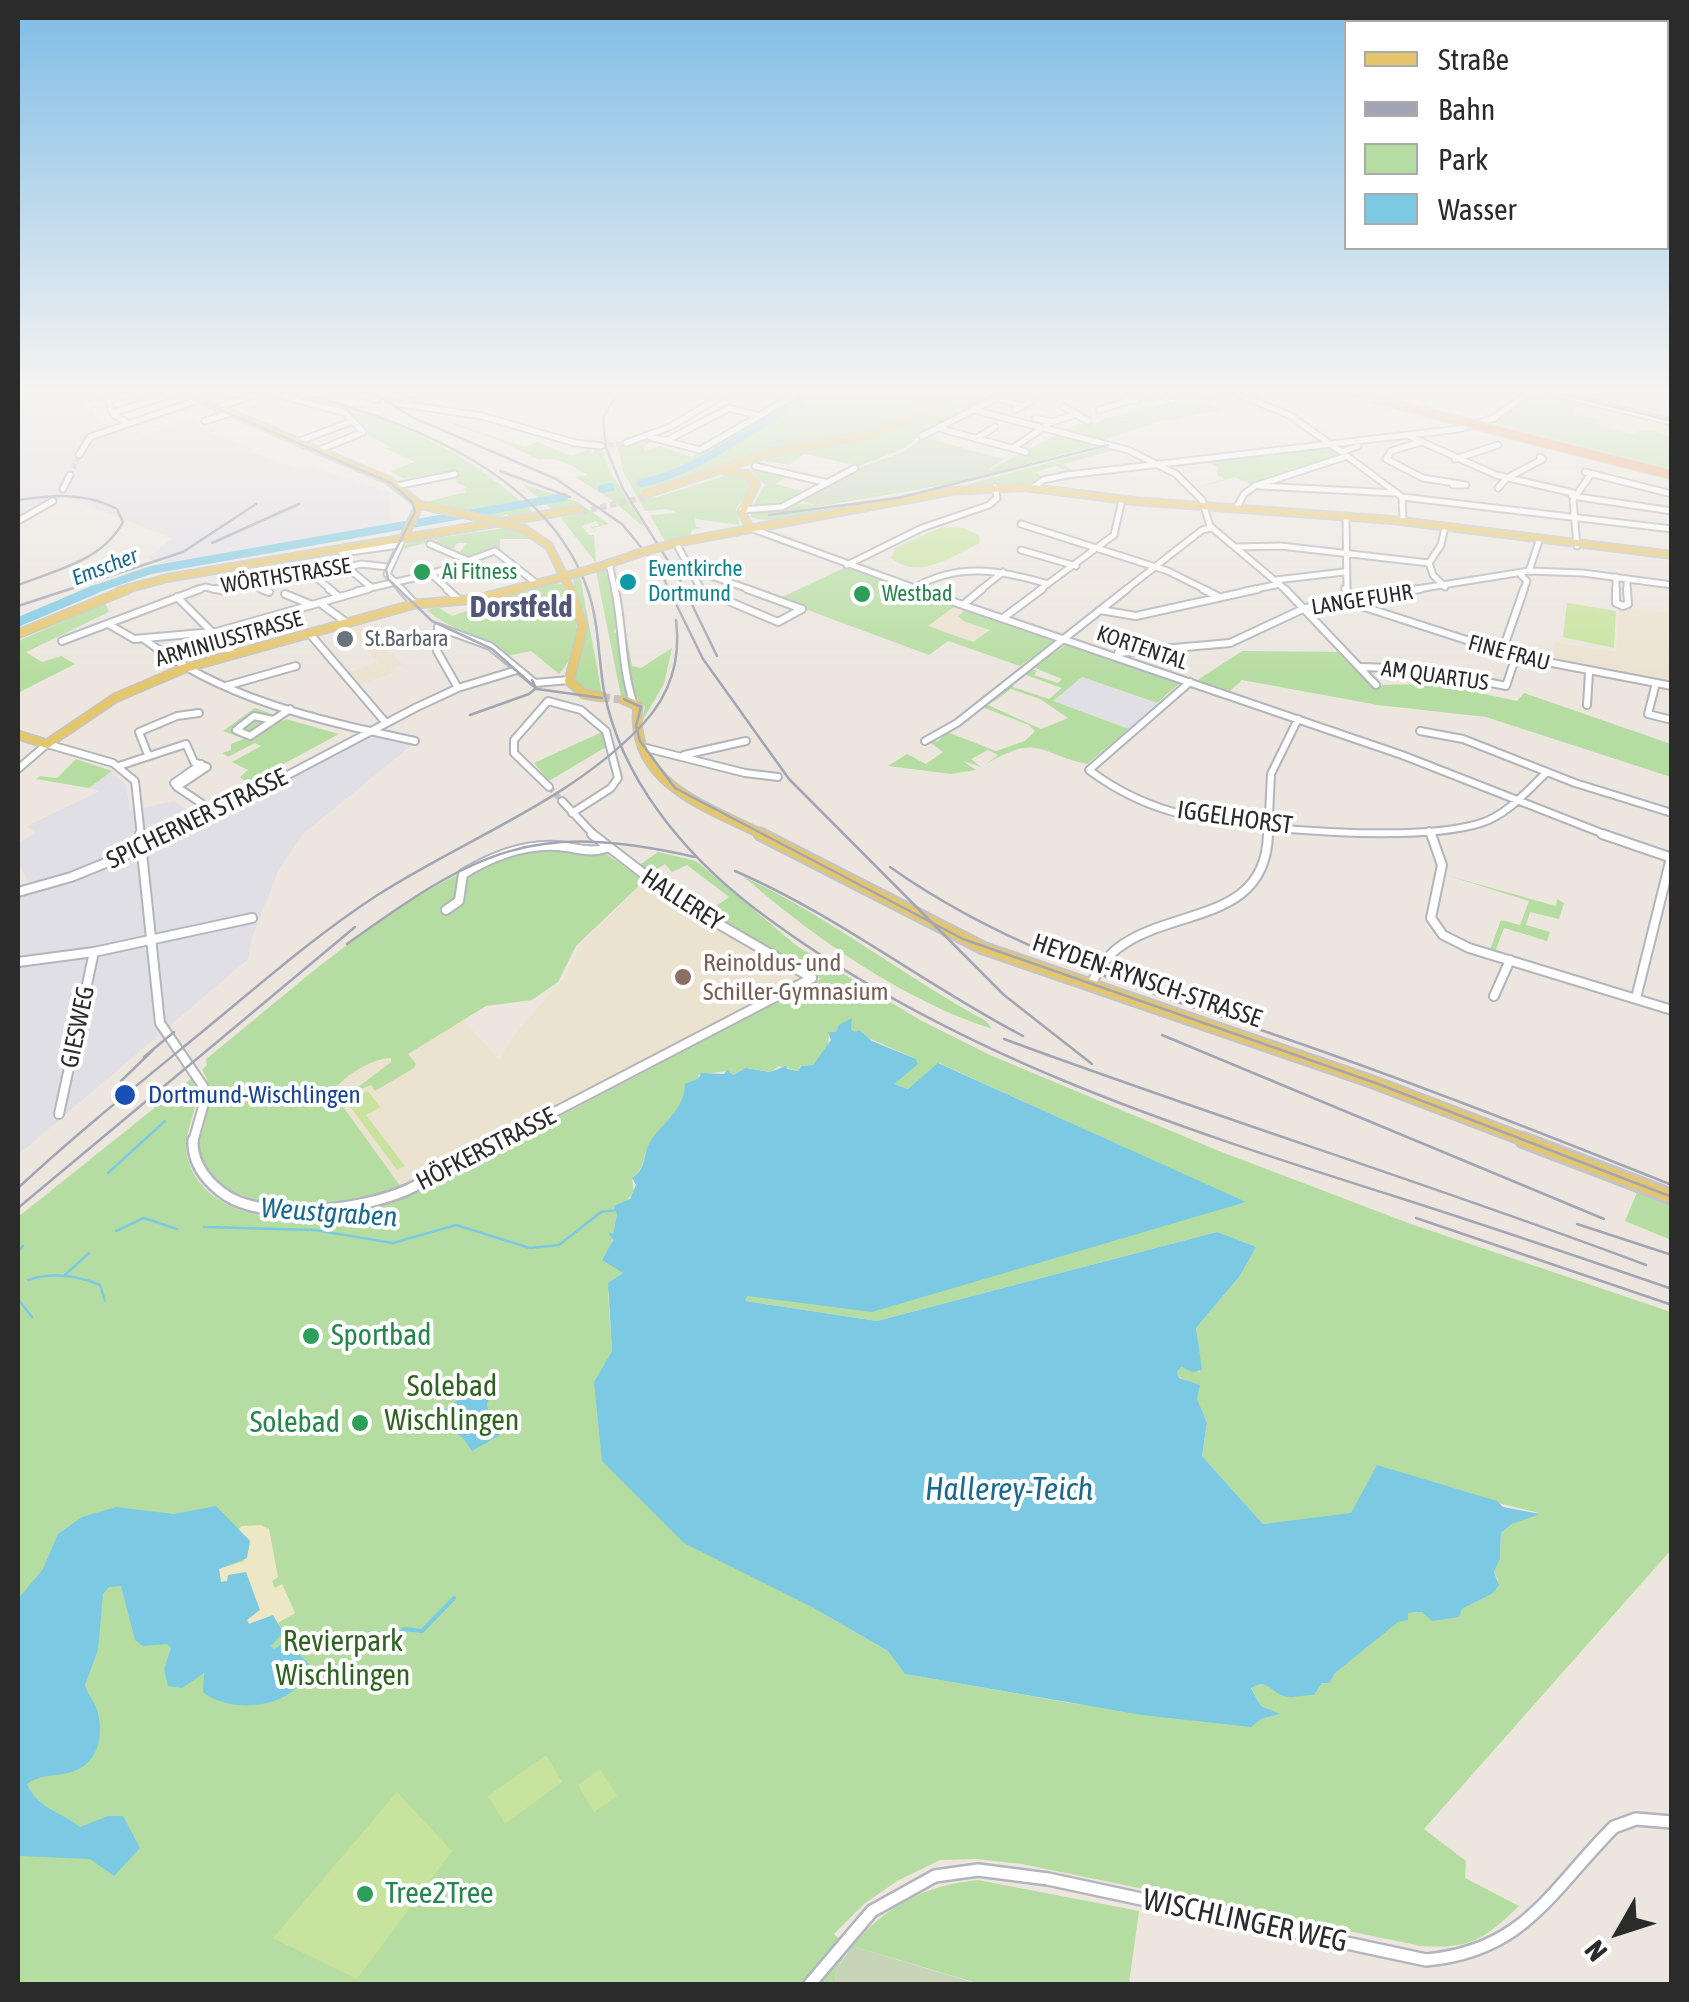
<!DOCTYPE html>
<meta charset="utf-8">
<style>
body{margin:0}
#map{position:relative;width:1689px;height:2002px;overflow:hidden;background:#ece6df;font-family:"Asap Condensed",sans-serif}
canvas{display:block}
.frame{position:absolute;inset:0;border:20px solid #2b2b2b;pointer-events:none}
.legend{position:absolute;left:1344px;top:20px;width:325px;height:230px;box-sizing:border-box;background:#fff;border:2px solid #aaa;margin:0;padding:12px 18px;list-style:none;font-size:30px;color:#2b2b2b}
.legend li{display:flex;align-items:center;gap:20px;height:50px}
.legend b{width:50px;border:2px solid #aaa}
.north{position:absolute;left:1569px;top:1882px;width:100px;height:100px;-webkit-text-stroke:8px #fff;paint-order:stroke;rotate:231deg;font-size:28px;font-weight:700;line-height:40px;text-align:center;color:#2b2b2b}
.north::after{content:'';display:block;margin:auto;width:35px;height:45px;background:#2b2b2b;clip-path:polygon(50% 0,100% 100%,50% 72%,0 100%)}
</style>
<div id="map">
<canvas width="1689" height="2002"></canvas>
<div class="frame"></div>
<ul class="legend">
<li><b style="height:12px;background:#e4c66c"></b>Straße</li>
<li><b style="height:12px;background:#a2a5b4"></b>Bahn</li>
<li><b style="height:28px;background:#b6dda1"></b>Park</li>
<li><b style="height:28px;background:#7cc9e4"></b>Wasser</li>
</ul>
<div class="north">N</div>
</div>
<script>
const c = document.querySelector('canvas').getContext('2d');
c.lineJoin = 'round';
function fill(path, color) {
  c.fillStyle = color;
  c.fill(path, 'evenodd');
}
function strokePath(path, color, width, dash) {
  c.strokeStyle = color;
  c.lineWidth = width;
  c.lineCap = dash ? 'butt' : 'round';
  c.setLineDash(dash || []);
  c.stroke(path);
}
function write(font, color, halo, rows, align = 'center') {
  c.font = font + ' "Asap Condensed",sans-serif';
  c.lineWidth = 8;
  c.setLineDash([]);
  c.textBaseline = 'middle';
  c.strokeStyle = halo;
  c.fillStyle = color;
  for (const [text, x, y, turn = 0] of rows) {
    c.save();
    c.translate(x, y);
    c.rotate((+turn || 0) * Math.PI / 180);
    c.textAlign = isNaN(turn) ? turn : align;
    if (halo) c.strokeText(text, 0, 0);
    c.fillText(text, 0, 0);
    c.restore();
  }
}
fill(new Path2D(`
 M18,394h83l1,5 -19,6 10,5 3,8h7l-4,5 26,3 21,9 42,-15 28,9 -6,4 44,15 -5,3 50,18 8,-4 85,28 -4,3 4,30 -233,38 -11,-6 24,-20 -107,-41 -40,23 -7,-1z
 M1082,677l76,27 -29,25 -77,-28z
 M370,735l42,10 -108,88 -25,36 -27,68 -4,22 -230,196v-259l15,-5 -15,-29v-19l18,-10 -9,-7 73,-35 -12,-3 23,-16 15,13 4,26 44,-10 32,21z`), '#e0dfe5');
fill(new Path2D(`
 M1555,394h116v64l-74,-33 6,-8 -16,2 -17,-4 6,-8 11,-3 42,8z
 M955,606l11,4 11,14 14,6 -17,12 -47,-16z
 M1619,607l52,6v70l-117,-19 1,-22 61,10z
 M361,622l5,4 8,-2 11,12 -7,3 25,26 -13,4 3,4 -33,11 -11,-12 29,-10 -32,-36z
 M644,881l37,27 122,70 -402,209 -57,-79 -15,-12 19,-33 113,-45 38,42 15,-25 51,-59 14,-28z`), '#ece2d0');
fill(new Path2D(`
 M799,394h155l-58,33 63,-33h42l-78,39 -18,15 -46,18 -55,-12 -15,11 -27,-5 -19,5 23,-9 126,-28 -164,35 -83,31 6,4 9,-2 72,-22 11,2 9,10 -16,23 4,16 -45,-6 1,8 7,1 -11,2 -2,8 -24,5 -16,-28 28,-2 -12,-4 -21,2 -21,-38 -7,-28 37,-5 -11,6 2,6 15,-6 32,11z
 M1204,394l27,1 -24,7 14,8 -63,12 -61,20 4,2 -145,39 -187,32 71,-7 126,-23 145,-39 8,3 -56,15 11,7 30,-2 -35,4 -13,-7 -21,6 6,4 22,-3c-12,3 -25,11 -36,12 -21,2 -40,-1 -61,2 -41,5 -186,44 -215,30v-5l42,-8 23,1 162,-29 99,-52 19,-1 15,-7 17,1 -6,-3z
 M1534,394l53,10 -11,3 -5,8 31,4 -4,6 34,10c11,-10 24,-4 38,2l1,32 -180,-46z
 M307,396c93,23 165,59 230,120l-27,3 -3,-5 -9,4 -72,-16 40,-10 -3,-3 4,-2 -10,-4 -2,-7 -22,-3 -28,6 -15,-8 25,-9 -31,-14h8l-27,-15 -17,-21 -46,-13z
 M397,404l128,43 12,-5 35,14 18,-7 2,6 3,-6 6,-1 9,24 36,57 -34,-29 -37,-23 12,-2c-12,-8 -33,-20 -47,-15l-45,-21z
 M1332,447l11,8 -88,31 -20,-9 -39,11 28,-9 -7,-4 1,-8 -13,-6z
 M747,469l44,6 -16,9 27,7 20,-7 -39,21 -31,2 13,-22z
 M522,484l56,18 31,22 -16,4 4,4 -7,-5 9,-1 -3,-5 -14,5 7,9h5l2,28 -35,-45 20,-5 -26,-1z
 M512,527l25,12h-37v9l-27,10 -14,-5 8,-10h-10l-5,7 -16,-6 1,-4 -35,9 7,-7z
 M846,567l205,70 2,5 -33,24 -72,-25 -19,14 -151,-56zM954,607l11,3 -7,6 5,5 27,9 -17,12 -45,-16z
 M605,568l14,53 -5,11 5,2 2,37 9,25h-9l-25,-125z
 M580,576l22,118 -19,-5 -11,-14 14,-49 -13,-46z
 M555,582l7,2c18,32 23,61 -3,90l-28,-23 -24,5c-24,-21 -57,-25 -80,-46l11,-3 14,9 23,-8 5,-7z
 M105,603l4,9 -83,40 16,10 19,-6 14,8 -57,29v-52z
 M626,633l6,33 9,2 31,-20 -8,36 -23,39 4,-16 -15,-18 -7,-55z
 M1066,645l114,38 -23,20 -75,-26 -29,24 76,28 -42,35c-50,-11 -48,-31 -101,0l12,-9 -10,-5 -17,9 10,8 -18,-6 13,9 -25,4 -63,-8 19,-12 19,10 17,-12 -13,-10 8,-1 9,-9 49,19 29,-10 10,-10 -6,-6 -47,-18 4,-3 55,25 27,-11 -28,-19 -29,-10 -18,13 -4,-1 26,-20 -2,6 36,12 13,-11 -36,-13 -7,3 13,-9 5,2 -3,4 24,8 4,-4 -29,-12z
 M1242,651l106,1 28,33 62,-1 79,17 7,-8 147,51v33l-185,-60 -108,-12 -136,-25 -13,12 -33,-11z
 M255,708l28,10 -1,4 4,-3 53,15 -91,49 -8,-6 8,-7 -16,-8 29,-16 -6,-3 -27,14 -6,-4 9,-3v-6l13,-5 -21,-8z
 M602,732l4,15 -57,34 -15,-18z
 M76,759l36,12 -23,17 -53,-9 4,-3 17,2z
 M558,841l4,8 21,7 22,-3 39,28 -68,65 -18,36 -26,18 -46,6 -78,48 8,10 -2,4 -39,23 -4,-6 -22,9 42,-32v-4c-19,0 -52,20 -61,38l14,12 57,79c-50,21 -184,37 -201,-36 -7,-31 22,-51 2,-81l5,-5 -1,-6c105,-83 217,-195 352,-218z
 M658,852l38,9 101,85 123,74 70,35 229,96 192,73 260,88v238l-247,279 42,32 -1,17 54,28c-36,34 -48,43 -98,40l-399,-82 -47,-5 -35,1 -43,21 -33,23 -30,30 15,15 -14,22 1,13h-818v-767l174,-139c14,28 -13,53 -4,82 21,68 122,65 177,51 22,-7 43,-16 64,-26l392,-206 -117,-65 25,-17 -42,-32 -15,7 -7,-8 -15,9 -12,-7zM851,1019v10l4,3 61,27 -22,25 14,5 31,-26 305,139 -498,94 -1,5 132,20 340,-89 22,45 -43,51 4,44 -18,-5 -5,5 2,5 8,4 20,42 -5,33 61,68 227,-23 49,12 -27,11 -11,9 -1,26 -6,13 4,8 -6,14 -30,15 -4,8 -28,2 -8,-7 -14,1 -73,59 -6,10h-7l-8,13c-9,0 -21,1 -29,-2 -14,-5 -19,-13 -34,-6l10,19 18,8 -18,5 -185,-15 -170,-30 -18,-23 -78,-45 -216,-223 18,-32 -4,-58 15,-20 -21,-14 9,-14 6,-31 17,-23 -2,-13c14,-10 10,-20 16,-31 11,-20 36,-35 38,-63l13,-6 -1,-3 29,-4 6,4 14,-7 24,4 8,-6 19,5 2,-5 13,-1 15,-18 1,-15h7z
 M1449,876l107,30 1,-7 7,4 -5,16 -29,-7 -4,13 24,7 -3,9 -43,-13 -9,24 -5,-2 11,-30 19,5 9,-24z
 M744,877c87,41 158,98 242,144l6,8c-91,-30 -176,-90 -248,-152z
 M1638,1190l33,14v36l-46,-19z
 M978,1880l161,31 -10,73h-149l-128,-38c34,-40 73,-61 126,-66z`), '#b6dda1');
fill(new Path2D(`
 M261,1525l8,4 9,48 -6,4 3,7 7,-4 13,29 -17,10 -6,-7 -23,8 -21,-43 -7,2 -2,-14 25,-8 4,-22 -10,-9 4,-4z`), '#eee7c5');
fill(new Path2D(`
 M923,437l81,22 -15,10 2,5 -176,31 -16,-5 59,-32 45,-16z
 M852,1946l126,38h-142l-1,-13z`), '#c6d4b8');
fill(new Path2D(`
 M942,527l21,1 16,7 1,8c-28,13 -61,38 -89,15l4,-10z
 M1567,603l49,8 -2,37 -51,-11z
 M368,1091l12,16 -14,8 39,51 -8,4 -51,-69z
 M546,1755l16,27 -57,42 -17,-28z
 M600,1769l17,27 -23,16 -16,-27z
 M397,1792l55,59 -95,128 -84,-41z`), '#c7e39e');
fill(new Path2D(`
 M852,1018l-1,11 4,3 4,-2 13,11 44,18 2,5 -24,20 14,5 30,-26 308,139 -374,110 -125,-16 -2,5 132,20 340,-89 39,15 -17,30 -43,51 6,42 -10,2 -10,-5 -5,5 2,6 21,7 -3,14 10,24 -5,33 61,68 88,-11 26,-48 120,36 6,6 37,7 -28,10 -11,9 -1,26 -6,13 5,13 -7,9 -30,15 -3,8 -27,4 -10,-9 -14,1v7l-10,2 -63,51 -6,10h-7l-8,12c-7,0 -19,2 -24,2 -19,-1 -21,-21 -39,-9l10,18 19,8 -19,5 -10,8 -109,-12 -237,-41 -17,-23 -78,-45 -126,-63 -82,-82 -8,-79 18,-31 -4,-68 15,-10 -21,-13 11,-20 -5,-8 5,2 4,-20 -3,-8 16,-7 6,-14 -4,-7c14,-9 11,-21 16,-32 8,-19 37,-34 37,-62l14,-6 2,-5 23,1 3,-4 6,5 13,-7 24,4 16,-6 1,3 11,2 3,-5 12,-1 18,-25 -3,-8h8l3,-7z
 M485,1393l6,2 -4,9 4,18 9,13 -28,16 -9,-13 -18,-12 -9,1c6,-23 27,-32 49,-34z
 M216,1506l34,35 -3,17 -28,11 2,13 6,-1 1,-6 18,-3 14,38 -13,10 2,4 24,-9 10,18 -12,13 3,3 12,-8 23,23c-6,43 -76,53 -106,28l1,-19 -22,15 -14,-2 -4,-17 7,-21 -4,-4 -24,2 -8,-6 -14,-54 -12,1 -6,7 -5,56 -13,35c3,11 11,18 13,28 5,23 1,50 -26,59 -17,5 -29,1 -45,12 11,25 33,27 53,43l28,-11h15l17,32 -26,28 -24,-17 -70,-3 -2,-257 25,-30 15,-35 24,-17 34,-10 58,7z`), '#7cc9e4');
strokePath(new Path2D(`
 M108,1173l57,-52
 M204,1227l110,3 79,13 63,-18 74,23 29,-3 42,-33 15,-2
 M116,1231l28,-13 33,11
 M18,1251l5,-5
 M65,1275l24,-22
 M28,1280c25,-8 48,-5 72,5l5,16
 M18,1299l14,18`), '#7cc9e4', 2.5);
strokePath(new Path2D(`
 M369,1633h10
 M385,1634l12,2 7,-7 18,2 32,-33`), '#7cc9e4', 4);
strokePath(new Path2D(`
 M641,483c55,-10 119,-60 167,-89
 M602,489l9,-2
 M90,591l61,-21 413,-73`), '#7cc9e4', 8);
strokePath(new Path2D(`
 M18,622l78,-33`), '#7cc9e4', 9);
strokePath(new Path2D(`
 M377,400l18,3
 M601,446l25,-3
 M70,475l9,-20`), '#c5c1bb', 5, [5, 2.5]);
strokePath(new Path2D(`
 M549,787l13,14`), '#c5c1bb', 6, [6, 2.5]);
strokePath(new Path2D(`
 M581,512l68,-16`), '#c5c1bb', 6, [6, 4]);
strokePath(new Path2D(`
 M602,697l22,3`), '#c5c1bb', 8, [8, 4]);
const minorFar4 = new Path2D(`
 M106,394l7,20 15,9
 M276,394l69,19 18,19 -46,19
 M358,394l19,6
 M390,394l20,7
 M1121,394l15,7
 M1161,394l11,6
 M1237,394l52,21 53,37 16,-6
 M1557,394l115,28
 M998,398l24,8
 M109,400l22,-6
 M395,403l87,13 93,27 26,3
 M1064,407l24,14
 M217,408l39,-14
 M974,410l154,40 48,24 26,26 8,26 77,65
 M1015,410l20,-11
 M1099,410l51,-16
 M115,412l59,-18
 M1035,418l17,4
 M205,421l25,-8
 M938,428l88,24
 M922,436l82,-42
 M1409,436l87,39 77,18
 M650,437l50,13 97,-56
 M977,438l18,-11
 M666,441l63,-33 30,8
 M297,442l56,-21
 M1421,442l-30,9 -5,8 37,19 43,7h-13
 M626,443l44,-16 55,-33
 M1013,448l39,-26 25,-8
 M79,455l11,-18 108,-37
 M1455,459l43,-14
 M755,466l73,17
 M1585,472l87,22
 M396,486l59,-12
 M1260,486l135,7
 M1034,487l9,-7 24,-5 392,-46 35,-11 33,-24
 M1498,488l9,-10 36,-19 -3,-2
 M63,489l7,-14
 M1572,496l100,15
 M1402,497l270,32
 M1237,507l7,-13 11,-8 92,-30 55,41 1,24
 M742,510l40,-3 73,-39
 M1346,517l1,74
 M18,521l35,-20
 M1021,524l147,47 40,20
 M1445,527l-4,18 -12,18 4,12 12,12
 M750,528l173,63
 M401,543l-14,31 16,17
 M676,543l26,48
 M430,544l39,17
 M1577,546l-4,-46 18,-26
 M1236,547l45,-1 148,17
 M1021,550l55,16
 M609,563l6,28
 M847,565l75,-37 67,-23 8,-7 -2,-11
 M689,568l65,23
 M1529,571l10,-30
 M431,574l19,17
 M1521,575l6,6 -4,10
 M314,576l47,-12 27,3
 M1616,577v14
 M1627,579v12
 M1276,580l68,-8
 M249,584l19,7
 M371,587l-22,-18 -7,-16 58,-8
 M914,588c44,-26 87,-18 134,-4
 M193,591l12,-4 18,4 75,-20 11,1 24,19
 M357,591l74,-17 64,-23 41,32
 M979,591l24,-19
 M1038,591l76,-56 8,-35
 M1124,591l78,-61 9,-2
 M1246,591l34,-7
 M1405,591l124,-20 54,2 89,12`);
const minorFar3 = new Path2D(`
 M214,589h17
 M261,589l8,3
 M329,589l9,7
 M401,589l14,15
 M447,589l12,11
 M615,589c8,38 6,75 18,113
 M700,589l78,33 24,-13
 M747,589l55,20
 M916,589l486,166 207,81
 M1203,589l16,8
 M1285,589l91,96
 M1345,589l10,15 161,52 156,30
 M1616,589v14l7,3 5,-2 -1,-15
 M285,594l27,11
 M177,597l34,34
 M320,603l27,20
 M963,605l19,-16
 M1100,610l36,6 122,-27
 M1003,618l39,-29
 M110,625l24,14 79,-7 -6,3
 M213,633l155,-44
 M310,634l76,89
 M208,636l27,18
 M144,639c79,61 175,81 271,102
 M62,641l138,-52
 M1502,652l22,-63
 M1118,653l112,-10 75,-35 115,-19
 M1361,667l62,2 83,17 10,-30
 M1190,682l-101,88c28,21 62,37 96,45 67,15 233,28 296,8 26,-8 47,-33 66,-51
 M1656,683l-8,31 24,6
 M226,686l70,-20
 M458,688l-21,-37 1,-24 52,19 45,37 34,-3
 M1587,705l2,-33
 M273,720l-19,-4 -18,14 14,6 40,-27
 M1420,731l43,8 112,44 97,30
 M925,741l32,-18 170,-134
 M642,747l103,26 33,4
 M148,755l-9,-23 38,-16 22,-3
 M684,755l62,-14
 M119,766l67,-22 8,18 13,5 -30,20
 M18,769l29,-25 66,19 22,18 6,55
 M177,787l39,26
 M177,787l-3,-4 27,-19
 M549,787l-35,-34v-13l34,-39 33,9
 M562,801l33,35
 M572,813l39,-25 7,-10 -12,-47 -25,-21
 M1429,831l3,5
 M172,836l245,-129 41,-19 59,-18
 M1268,836l3,-62 27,-55`);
const minorFar2 = new Path2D(`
 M140,834l20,189 43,63 1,17 -11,39
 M592,834l87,67 133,77
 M1431,834l11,31 -11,53 12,17 26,13 203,62
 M1602,834l70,24
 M18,892l53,-15 106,-43
 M446,910l13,-9 4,-27c28,-17 61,-30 94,-28 18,1 31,8 49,2
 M18,962l76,-10 158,-34
 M1090,985c8,-13 16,-28 28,-37 53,-41 148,-24 150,-114
 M1494,996l16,-36
 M1636,998l35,-140
 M59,1114l35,-162
 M497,1142l315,-164`);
const minorFar1 = new Path2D(`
 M193,1140c-1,22 11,38 27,51 40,33 142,19 187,-1 32,-15 63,-34 95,-50`);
const minor = new Path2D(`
 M810,1984l62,-73 63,-35 43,-6 70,9 378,81c99,-9 124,-69 188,-133l22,-8 36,3`);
const majorFar3 = new Path2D(`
 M186,394l202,86 32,25 48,10
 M727,472l18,2 11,10 -14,29 8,15
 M646,494l127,-42 101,-18 82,-40
 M524,529l25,17 22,45
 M403,539l14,-29
 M675,543l277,-52 72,-4 110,14 259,19 279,35
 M605,565l34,-12
 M119,591l48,-13 412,-69
 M507,591l67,-17`);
const majorFar2 = new Path2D(`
 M570,589l13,37 -14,55 15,13 18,3
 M18,634l110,-45
 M624,700l14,6c-10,78 71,101 127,130
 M18,735l29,9 68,-46 70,-30 230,-64 63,-5 39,-10`);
const majorFar1 = new Path2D(`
 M760,834l223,114 390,134 157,60`);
const major = new Path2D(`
 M1523,1140l149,57`);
const highway = new Path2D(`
 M1356,394l112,29
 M1487,428l185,47`);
strokePath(minorFar4, '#b2b5bd', 9);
strokePath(minorFar3, '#b2b5bd', 10);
strokePath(minorFar2, '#b2b5bd', 12);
strokePath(minorFar1, '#b2b5bd', 14);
strokePath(minor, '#b2b5bd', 16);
strokePath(majorFar3, '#c4c4c4', 10);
strokePath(majorFar2, '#c4c4c4', 11);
strokePath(majorFar1, '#c4c4c4', 15);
strokePath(major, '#c4c4c4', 18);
strokePath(highway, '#c4c4c4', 11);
strokePath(minorFar4, '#fff', 5);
strokePath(minorFar3, '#fff', 6);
strokePath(minorFar2, '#fff', 8);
strokePath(minorFar1, '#fff', 9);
strokePath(minor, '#fff', 11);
strokePath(majorFar3, '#e4c66c', 6);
strokePath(majorFar2, '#e4c66c', 8);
strokePath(majorFar1, '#e4c66c', 10);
strokePath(major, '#e4c66c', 12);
strokePath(highway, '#efa066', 8);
strokePath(new Path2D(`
 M184,394l207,89 21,19 3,10 -29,57 2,10 44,42 60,28 45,40 65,9
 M624,699l17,8 -5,19 4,15 35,47 288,151 410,143 299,115
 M470,715l59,-21 7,-6 -4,-8`), '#a2a5b4', 2.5);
strokePath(new Path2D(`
 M304,394c107,28 242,80 283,194 12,32 11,69 17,103 17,88 80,163 150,217 192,146 419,218 646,290 91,29 182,60 272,91
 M374,394l40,24 142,61 66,45 37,45 44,90 86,120 215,216 88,69
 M617,394l-14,24 3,30 17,41 57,91 37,76
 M1560,394l112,27
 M500,471l70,26
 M18,500c35,-5 67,-8 99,9l6,13c-21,39 -67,48 -105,63
 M769,515l129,-17 210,-53
 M212,543l87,-39
 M18,606l165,-54 73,-48
 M890,867c121,86 258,124 397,172 130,45 257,95 385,146
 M735,871c102,44 190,114 288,165
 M347,944c131,-94 185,-124 348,-87
 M1162,1035l442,184
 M1004,1039c213,79 430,146 642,226
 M144,1057l30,-25
 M121,1081l32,-31
 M18,1188c57,-53 118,-102 179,-152 59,-48 116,-99 179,-140 88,-57 194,-94 267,-172 27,-29 38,-65 33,-104
 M18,1208l337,-281
 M1416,1218l256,87
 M1577,1224l95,31`), '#a2a5b4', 2.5);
const minorBridge = new Path2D(`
 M300,397l7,-3`);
const majorBridge = new Path2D(`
 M468,515l56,14
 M639,553l36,-10
 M574,574l31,-9`);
const highwayBridge = new Path2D(`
 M1468,423l19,5`);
strokePath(minorBridge, '#b2b5bd', 9, []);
strokePath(majorBridge, '#c4c4c4', 10, []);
strokePath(highwayBridge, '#c4c4c4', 11, []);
strokePath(minorBridge, '#fff', 5);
strokePath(majorBridge, '#e4c66c', 6);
strokePath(highwayBridge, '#efa066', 8);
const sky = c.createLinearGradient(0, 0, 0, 675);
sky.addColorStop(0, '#7dbce6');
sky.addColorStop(0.58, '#f6f4f1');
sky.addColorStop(1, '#f6f4f100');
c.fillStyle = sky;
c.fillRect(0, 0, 1689, 675);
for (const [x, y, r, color] of [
 [422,572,10,"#2e9e5b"],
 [628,582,10,"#0f9aa8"],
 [862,594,10,"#2e9e5b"],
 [345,639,10,"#6b7280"],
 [683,977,10,"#8d6e63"],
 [125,1095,12,"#1a4fb4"],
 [311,1336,10,"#2e9e5b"],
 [360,1423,10,"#2e9e5b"],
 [365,1894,10,"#2e9e5b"]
]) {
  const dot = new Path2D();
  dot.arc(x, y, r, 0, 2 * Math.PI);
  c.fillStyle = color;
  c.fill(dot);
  strokePath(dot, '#fff', 4);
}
write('italic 22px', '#1a6991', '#fff', [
 ["Emscher",105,567,-21]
]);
write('22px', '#0d838f', '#fff', [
 ["Eventkirche",648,569],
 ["Dortmund",648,594]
], 'left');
write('22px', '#27864d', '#fff', [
 ["Ai Fitness",442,572],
 ["Westbad",882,594]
], 'left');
write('22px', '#2b2b2b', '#fff', [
 ["WÖRTHSTRASSE",286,576,-9],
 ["LANGE FUHR",1362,600,-9],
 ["ARMINIUSSTRASSE",229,639,-16],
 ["KORTENTAL",1142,648,19],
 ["FINE FRAU",1509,653,15],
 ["AM QUARTUS",1435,676,8]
]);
write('22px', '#5b616d', '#fff', [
 ["St.Barbara",365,639]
], 'left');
write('25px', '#2b2b2b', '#fff', [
 ["IGGELHORST",1235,818,8],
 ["SPICHERNER STRASSE",197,819,-26],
 ["HALLEREY",682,900,33],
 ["HEYDEN-RYNSCH-STRASSE",1147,981,19],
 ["GIESWEG",78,1027,-78],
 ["HÖFKERSTRASSE",486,1149,-27]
]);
write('25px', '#785e54', '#fff', [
 ["Reinoldus- und",703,963],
 ["Schiller-Gymnasium",703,992]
], 'left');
write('25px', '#164399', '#fff', [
 ["Dortmund-Wischlingen",148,1095]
], 'left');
write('italic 28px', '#1a6991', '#fff', [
 ["Weustgraben",329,1213,4]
]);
write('bold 30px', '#505778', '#fff', [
 ["Dorstfeld",521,608]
]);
write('30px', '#27864d', '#fff', [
 ["Sportbad",331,1336],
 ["Solebad",340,1423,"right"],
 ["Tree2Tree",385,1894]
], 'left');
write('30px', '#306221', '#fff', [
 ["Solebad",452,1387],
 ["Wischlingen",452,1421],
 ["Revierpark",343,1642],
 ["Wischlingen",343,1676]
]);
write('30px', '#2b2b2b', '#fff', [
 ["WISCHLINGER WEG",1245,1921,12]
]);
write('italic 32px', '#1a6991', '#fff', [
 ["Hallerey-Teich",1009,1490]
]);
</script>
